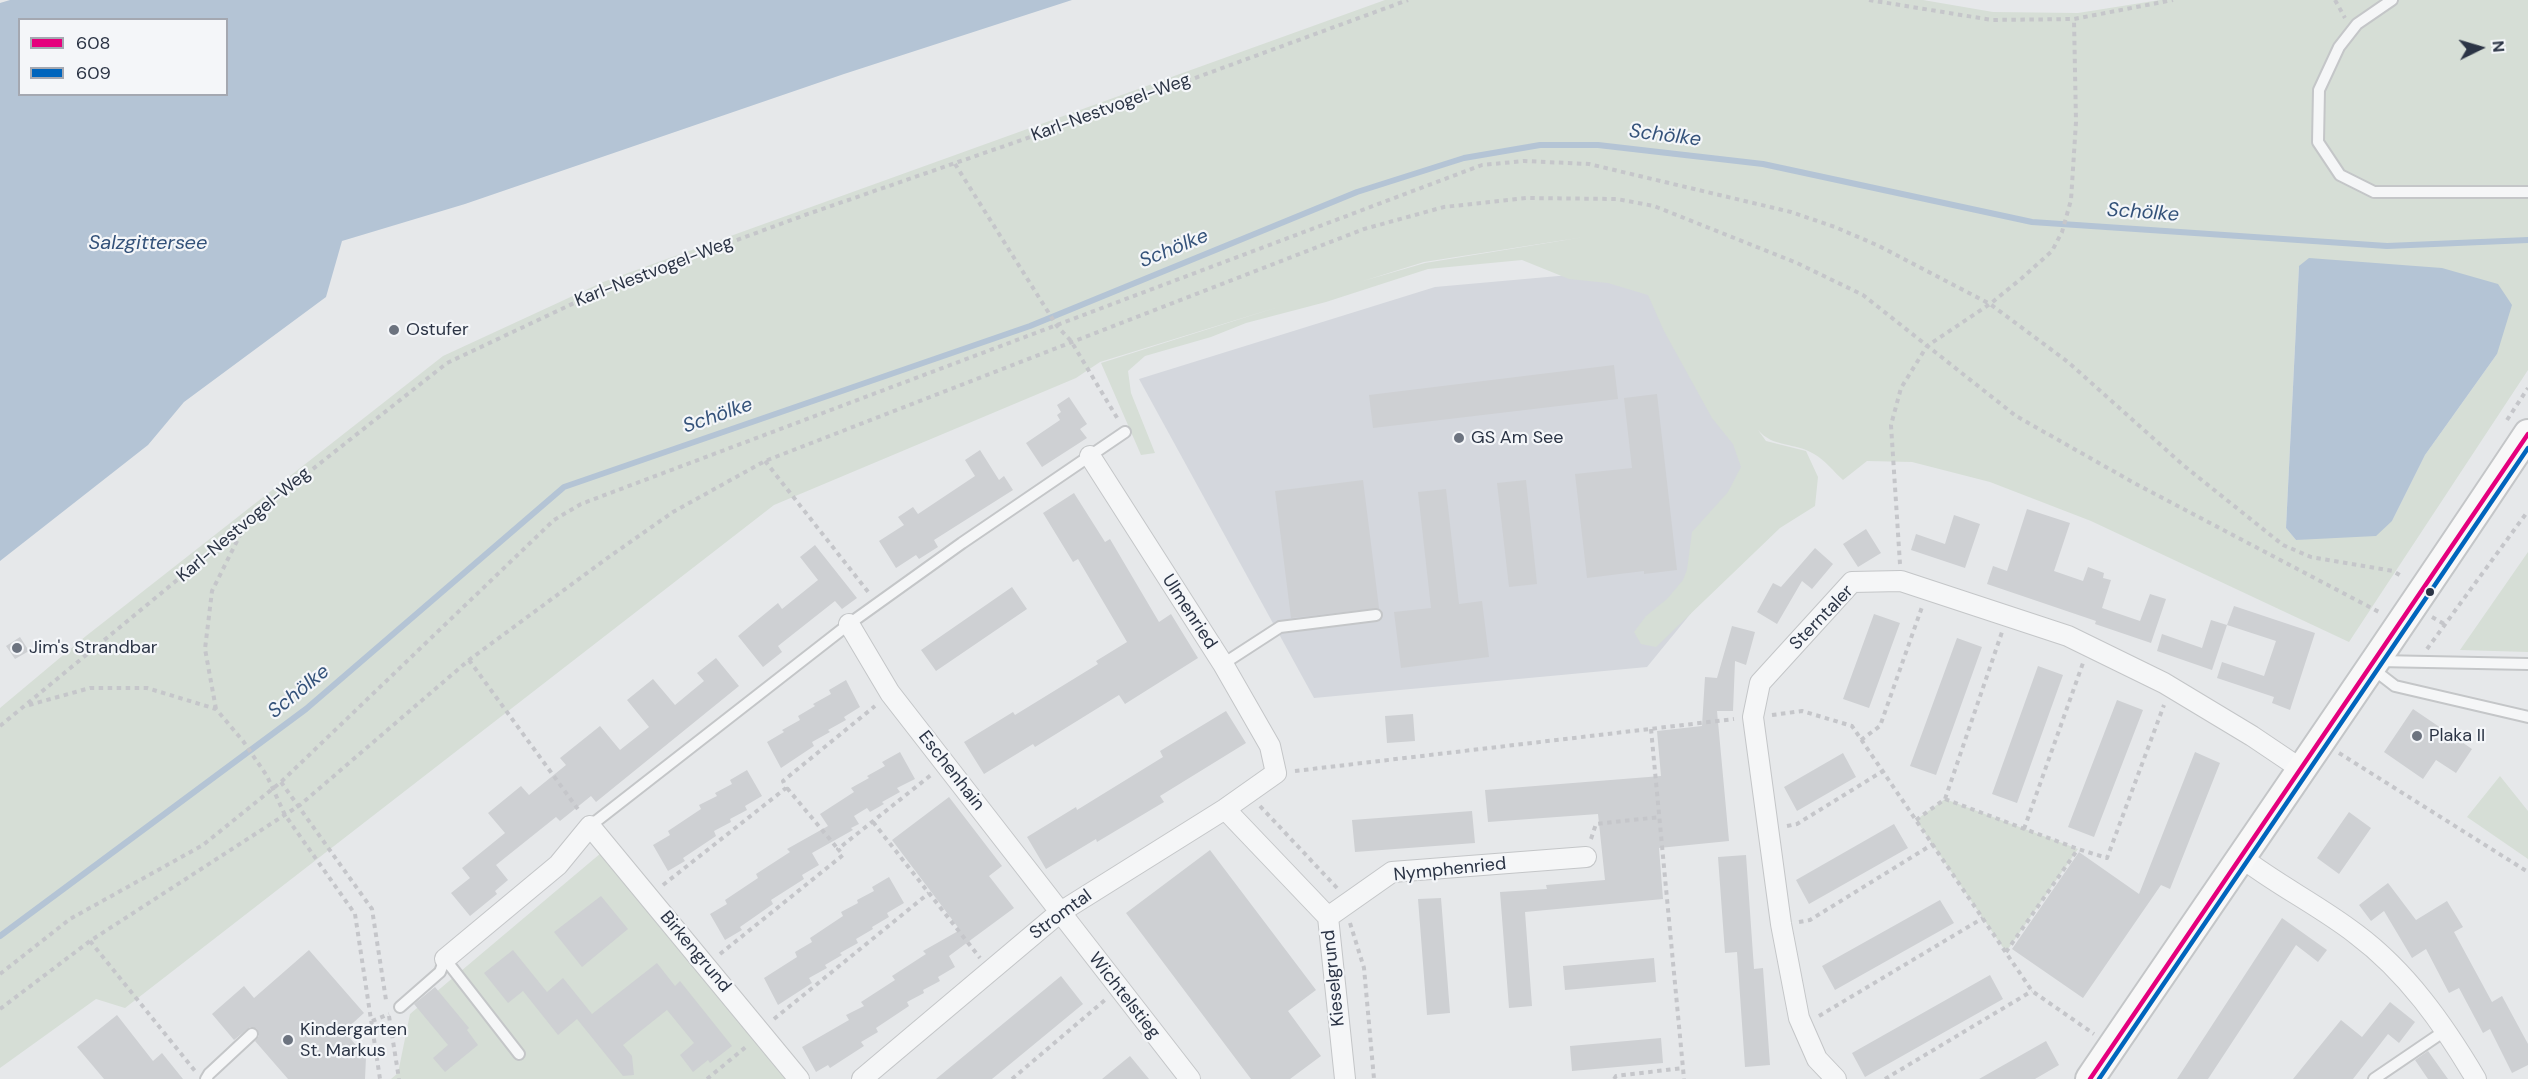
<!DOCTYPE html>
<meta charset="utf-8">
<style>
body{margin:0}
#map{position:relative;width:2528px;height:1079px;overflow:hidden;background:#e6e8ea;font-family:"DM Sans",sans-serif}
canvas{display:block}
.legend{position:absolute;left:18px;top:18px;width:210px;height:78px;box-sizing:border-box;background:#f4f6f9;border:2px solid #a4a8b1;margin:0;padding:8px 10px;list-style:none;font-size:18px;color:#2b3445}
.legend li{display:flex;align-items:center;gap:12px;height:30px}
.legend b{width:30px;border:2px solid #a4a8b1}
.north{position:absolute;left:2450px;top:18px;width:60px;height:60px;-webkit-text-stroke:4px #f4f6f9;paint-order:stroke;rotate:85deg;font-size:16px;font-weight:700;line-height:24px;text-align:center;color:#2b3445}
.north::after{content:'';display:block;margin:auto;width:21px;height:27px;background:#2b3445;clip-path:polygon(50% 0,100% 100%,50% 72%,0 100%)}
</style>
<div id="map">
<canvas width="2528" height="1079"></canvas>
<ul class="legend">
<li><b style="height:8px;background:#e5007d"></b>608</li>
<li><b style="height:8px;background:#0065bd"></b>609</li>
</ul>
<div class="north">N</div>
</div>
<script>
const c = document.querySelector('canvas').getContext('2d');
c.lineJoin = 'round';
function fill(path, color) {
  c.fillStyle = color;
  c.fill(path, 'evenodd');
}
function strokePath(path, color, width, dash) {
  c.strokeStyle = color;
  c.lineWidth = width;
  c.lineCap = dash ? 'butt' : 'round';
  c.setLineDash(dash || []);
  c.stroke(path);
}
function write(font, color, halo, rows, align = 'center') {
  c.font = font + ' "DM Sans",sans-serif';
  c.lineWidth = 4.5;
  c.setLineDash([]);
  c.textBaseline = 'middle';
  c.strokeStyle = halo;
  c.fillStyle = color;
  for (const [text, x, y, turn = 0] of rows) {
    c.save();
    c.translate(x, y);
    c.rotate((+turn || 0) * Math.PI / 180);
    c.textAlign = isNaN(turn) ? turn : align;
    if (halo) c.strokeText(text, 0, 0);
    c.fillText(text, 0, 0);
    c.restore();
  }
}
fill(new Path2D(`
 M1637,269l149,228 -139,170 -333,31 -175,-319 296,-92z`), '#d4d7dd');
fill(new Path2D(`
 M1385,0h538l70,12 85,1 82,-13h368v370l-179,272 -258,-121 -101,-39 -78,-20 -45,-1 -24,19c-9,-8 -18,-20 -29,-26 -19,-12 -41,-6 -56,-24l8,11 40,10 12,26 -3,29 -35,22 -124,119 -15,-3 -7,-12 12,-16 21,-17 16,-19 4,-10 5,-38 36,-40 13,-25 -8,-23 -21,-26 -48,-87 -16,-36 -40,-12 -39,-4 -47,-19 -94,9 -102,33 -80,21 -35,14 -66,19 -17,15 3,22 24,60 -14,2 -40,-92 177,-56 -178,55 -24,16 -302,127 -649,503 -29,-9 -96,69v-360l86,-72 357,-280 160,-74zM1584,237l-159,26 -62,18 61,-19zM2299,266l198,88 -72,101 -33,66 -96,19 -10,-12z
 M2528,552v100l-68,-2z
 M2500,776l28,35v48l-61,-42z
 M1945,799l133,50 -72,103 -90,-132z
 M601,853l187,226h-397l7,-6 12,-59z`), '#d6ded6');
fill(new Path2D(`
 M10,0h1062l-228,74 -379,130 -123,37 -16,56 -142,105 -36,43 -148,116v-558zM20,20h206v74h-206z
 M2309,258l133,10 56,16 14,21 -15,49 -72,101 -33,66 -16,15 -80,4 -10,-12 13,-262z`), '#b4c4d5');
strokePath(new Path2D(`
 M0,936l306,-227 258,-222 466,-161 327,-134 107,-34 76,-13h58l165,19 269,58 355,24 141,-6`), '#b4c4d5', 6);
fill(new Path2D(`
 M1614,365l4,34 -245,29 -4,-33z
 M1657,394l20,176 -33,4v-3l-57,7 -12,-104 57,-6 -8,-70z
 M1069,397l18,27 -7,5 7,9 -45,29 -16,-24 34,-23 -3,-5 4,-3 -4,-7z
 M980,450l19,30 5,-4 9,14 -79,50 4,7 -19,12 -3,-4 -20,13 -17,-27 25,-16 -6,-8 15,-10 5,7 57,-38 -10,-16z
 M1363,480l16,128 -88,10 -16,-127z
 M1526,480l11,104 -28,3 -12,-104z
 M1446,489l13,115 23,-3 7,56 -88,11 -7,-56 37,-4 -13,-116z
 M1074,493l31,49 5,-3 49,83 12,-8 27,44 -73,46 -6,-9 -84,52 -2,-3 -49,30 -20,-32 49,-30 2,3 83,-51 -2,-3 31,-19 -49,-83 -5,3 -30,-49z
 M2027,509l43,14 -16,48 29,10 5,-14 16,6 -1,5 8,2 -9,28 38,13 10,-27 16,5 -15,44 -56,-19 1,-3 -109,-37 6,-18 14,5z
 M1954,515l26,9 -15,44 -54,-18 5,-16 29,10z
 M1866,529l15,24 -23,14 -15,-23z
 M815,545l42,53 -15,11 -7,-8 -57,45 4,6 -19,15 -25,-31 40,-33 4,6 36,-29 -18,-23z
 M1815,548l18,16 -21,25 -10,-8 -25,43 -20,-12 16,-29 8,4z
 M1012,587l15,22 -91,62 -15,-21z
 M2234,606l81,27 -25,77 -18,-7 2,-6 -57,-19 5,-16 42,14 12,-35 -49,-16z
 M1874,614l26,9 -31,85 -26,-9z
 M2211,620l16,5 -15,45 -55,-19 5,-17 40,14z
 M1732,626l23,6 -9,33 -11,-4 -2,50h-16l12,130 -70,7 4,51 -138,13 7,94 -23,2 -9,-116 47,-3 -1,-4 59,-5 -7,-66 -110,8 -3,-32 176,-14 -4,-45 45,-5 3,-49 12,1z
 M20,637l9,14 -14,8 -9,-13z
 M1957,638l25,9 -46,128 -26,-9z
 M716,658l23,28 -143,116 -5,-6 -31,25 -4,-4 -60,48 12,15 -13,11 2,3 -27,22 -19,-23 19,-15 -8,-10 43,-35 -17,-20 33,-27 8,9 37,-30 -6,-7 40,-32 20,24 29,-23 -22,-27 26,-21 22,26 29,-24 -7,-8z
 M2038,666l25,9 -46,128 -25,-9z
 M846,680l14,27 -16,10 2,3 -18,10 2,2 -18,10 2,4 -33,22 -14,-26 17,-10 -2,-2 18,-10 -2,-4 17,-10 -2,-2 18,-10 -2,-4z
 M2117,700l26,10 -49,127 -26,-10z
 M2413,709l59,40 -16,24 -20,-13 -13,19 -39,-27z
 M1226,711l20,32 -86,53 4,6 -67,40 -1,-3 -50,30 -19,-32 49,-30 1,3 86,-53 -3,-6z
 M1413,714l2,27 -28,2 -2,-27z
 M900,752l15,27 -18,9 3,4 -18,10 2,2 -14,8 -3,-4 -13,8 5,8 -8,4 2,2 -41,23 7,12 -17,10 2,4 -33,21 2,4 -33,23 2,3 -17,10 -15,-26 17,-10 -2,-4 33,-22 -2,-4 34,-22 -3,-3 41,-23 -8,-12 34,-22 -3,-4 18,-10 -2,-2 18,-10 -3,-4z
 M2195,752l25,11 -50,126 -9,-4 -78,113 -71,-49 67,-97 60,42z
 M1843,753l13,24 -59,34 -13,-24z
 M747,770l15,26 -17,10 2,4 -17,9 1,3 -17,9 2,5 -33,22 2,3 -17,10 -15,-26 17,-10 -2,-4 33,-22 -2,-4 18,-9 -2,-3 17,-9 -2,-4z
 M949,797l53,69 -13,10 25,32 -65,48 6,11 -17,10 2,4 -17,9 1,3 -17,9 2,4 -33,22 2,4 -17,10 3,4 -34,22 -2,-3 -12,7 -14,-25 47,-27 -3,-5 18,-9 -3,-4 34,-22 -3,-4 34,-22 -3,-3 37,-21 -68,-90z
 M1472,811l3,32 -120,9 -3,-32z
 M2349,812l22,16 -32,46 -22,-16z
 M1894,824l14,24 -99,56 -13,-24z
 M1210,850l106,140 -28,21 33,45 -31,23h-39l-125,-166z
 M1746,855l8,114 9,-1 7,97 -25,2 -8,-115 -12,1 -7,-96z
 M889,877l15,26 -17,10 2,4 -17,10 1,2 -17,10 2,4 -18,10 2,2 -17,10 2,3 -18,10 3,5 -34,22 -14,-27 33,-21 -2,-5 17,-10 -2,-4 33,-22 -2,-4 17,-9 -1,-3 17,-9 -2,-4z
 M2388,883l28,37 31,-19 16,26 -9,5 38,70 10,-6 26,48v21l-16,8 -22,-44 -7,4 -24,-45 -10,5 -23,-44 -14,9 -28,-47 -13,10 -12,-16z
 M601,896l27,33 -46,38 -28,-35z
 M1441,898l9,115 -23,2 -9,-116z
 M1940,900l14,23 -119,67 -13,-24z
 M2282,918l45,32 -9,12 -22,-17 -88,134h-31z
 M309,950l55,63 -20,18 22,26 -1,22h-77l-33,-38 4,-5 -2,-7 -7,-2 -16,13 -22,-26 32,-28 10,12z
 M513,950l34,42 16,-14 29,36 65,-51 18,23 5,-5 52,65 -22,17 -2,-3 -15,12 -13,-17 14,-12 -27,-33 -44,35 9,11 2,19 -11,1 -46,-57 -19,16 -35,-44 -15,12 -24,-30z
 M1654,958l2,24 -91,8 -2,-24z
 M1990,975l13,24 -138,78 -13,-24z
 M1061,976l22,28 -91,75h-56z
 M435,987l34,41 -2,2 11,15 -33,27 -12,-14 15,-13 -34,-41z
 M2390,1002l25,20 -16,21 -11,-9 -35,45h-60l48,-59 21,17z
 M117,1015l36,46 9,-8 21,26h-79l-27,-32z
 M1661,1038l2,25 -91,8 -2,-25z
 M2046,1041l13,24 -24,14h-56z
 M2428,1051l20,28h-20l-13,-19z
 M1130,1056l19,23h-47z`), '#ced0d3');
const lane = new Path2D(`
 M2392,0l-35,24 -18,23 -20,43 -1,52 22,33 34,17h154
 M2378,661l150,3
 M1223,664l57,-37 96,-12
 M2373,669l22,17 133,31
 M590,826l259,-202 113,-81 163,-111
 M445,959l74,95
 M400,1007l40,-35 5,-13
 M206,1079l3,-5 43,-40
 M2374,1079l72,-49`);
const street = new Path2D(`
 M849,624l41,69 300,386
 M1225,809l103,108 17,162
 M2241,857c36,28 79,49 115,77 51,38 88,91 120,145
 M1328,917l64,-45 194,-15
 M445,959l113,-94 32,-39 209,253
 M862,1079l197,-166 166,-104 51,-36 -6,-27 -47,-82 -133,-208
 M1836,1079l-19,-20 -18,-41 -18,-94 -28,-207 7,-34 92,-101 49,-1 167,55 96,47 88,53 49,33`);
const secondary = new Path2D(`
 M2090,1079c146,-215 294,-428 438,-645`);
strokePath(lane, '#c4c6c8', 14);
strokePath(street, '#c4c6c8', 22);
strokePath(secondary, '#c4c6c8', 32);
strokePath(new Path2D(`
 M1869,0l123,20 82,-1 99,-19
 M2335,0l10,18
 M955,164l102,162 14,15 48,80
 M2507,420l21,-32
 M765,461l104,132
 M1900,564l-9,-139 10,-37 26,-42 63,-42 32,-26 30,-27 10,-19 9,-32 5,-78 -2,-103
 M2432,617l14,8
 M2427,649l101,-138
 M469,660l111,152
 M29,705l61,-17h57l69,21 27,32 24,35 18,39 70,99 25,165
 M216,709l-11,-60 7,-58 32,-64
 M1772,715l30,-4 50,15 180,265 62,43
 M0,726l290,-239 157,-124 159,-75 199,-73 289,-100 314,-115
 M1651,729l33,350
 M1861,740l19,-14 42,-119
 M2339,753l189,119
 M1295,771l439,-52
 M281,782l91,127 14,91
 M787,788l51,61
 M1945,799l133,50 29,9 57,-153
 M1260,806l77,82
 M1916,820l29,-21 57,-167
 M873,822l107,136
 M1787,826l10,-2 86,-53
 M2024,829l59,-166
 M1591,839l5,-15 64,-7
 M663,885l123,-97 -3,-7 92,-75
 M1799,922l11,-2 123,-76
 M1350,923l14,45 10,111
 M90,941l105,130
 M2006,952l72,-103
 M720,954l123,-99 -5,-6 93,-74
 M0,974l70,-55 133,-74 78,-63 273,-262 27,-16 901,-339 42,-4 65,3 202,48 44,15 44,19 111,58 78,58 115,103 100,80 28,12 82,14 10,6
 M0,1009l90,-68 210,-136 169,-145 137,-101 67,-47 92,-51 599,-232 80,-22 82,-9 91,1 37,7 143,57 66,32 153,121 120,68 243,128
 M389,1016l10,63
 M1819,1016l164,-98
 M774,1019l155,-126
 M372,1021l17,-7
 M707,1079l40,-33
 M1012,1079l93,-79
 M1614,1079l2,-3 67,-8
 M1885,1079l147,-88`), '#c5c6ca', 4, [4.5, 4.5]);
strokePath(lane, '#f5f6f7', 10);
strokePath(street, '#f5f6f7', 20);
strokePath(secondary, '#f8f8f8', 28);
strokePath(new Path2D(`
 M2090,1079l438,-645`), '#e5007d', 4.5);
strokePath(new Path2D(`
 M2099,1079l429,-631`), '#0065bd', 4.5);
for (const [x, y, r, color] of [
 [394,330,6,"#6c737f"],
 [1459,438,6,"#6c737f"],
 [2430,592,5,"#2b3445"],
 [17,648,6,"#6c737f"],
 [2417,736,6,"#6c737f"],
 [288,1040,6,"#6c737f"]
]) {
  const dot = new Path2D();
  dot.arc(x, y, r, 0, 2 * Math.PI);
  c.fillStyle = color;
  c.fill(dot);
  strokePath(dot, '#f4f6f9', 2);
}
write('18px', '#2b3445', '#f4f6f9', [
 ["Karl-Nestvogel-Weg",1111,108,-20],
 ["Karl-Nestvogel-Weg",654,272,-21],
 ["Karl-Nestvogel-Weg",244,525,-40],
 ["Ulmenried",1189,612,57],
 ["Sterntaler",1822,618,-46],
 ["Eschenhain",951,771,52],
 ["Nymphenried",1450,870,-6],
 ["Stromtal",1061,915,-36],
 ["Birkengrund",695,952,50],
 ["Kieselgrund",1334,978,-96],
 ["Wichtelstieg",1124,996,52]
]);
write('18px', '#2b3445', '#f4f6f9', [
 ["Ostufer",406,330],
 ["GS Am See",1471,438],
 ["Jim's Strandbar",29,648],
 ["Plaka II",2429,736],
 ["Kindergarten",300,1030],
 ["St. Markus",300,1051]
], 'left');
write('italic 20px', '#34527a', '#f4f6f9', [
 ["Schölke",1665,136,7],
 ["Schölke",2143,213,4],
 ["Salzgittersee",148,244],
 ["Schölke",1174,249,-22],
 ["Schölke",718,416,-19],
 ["Schölke",299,692,-39]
]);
</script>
